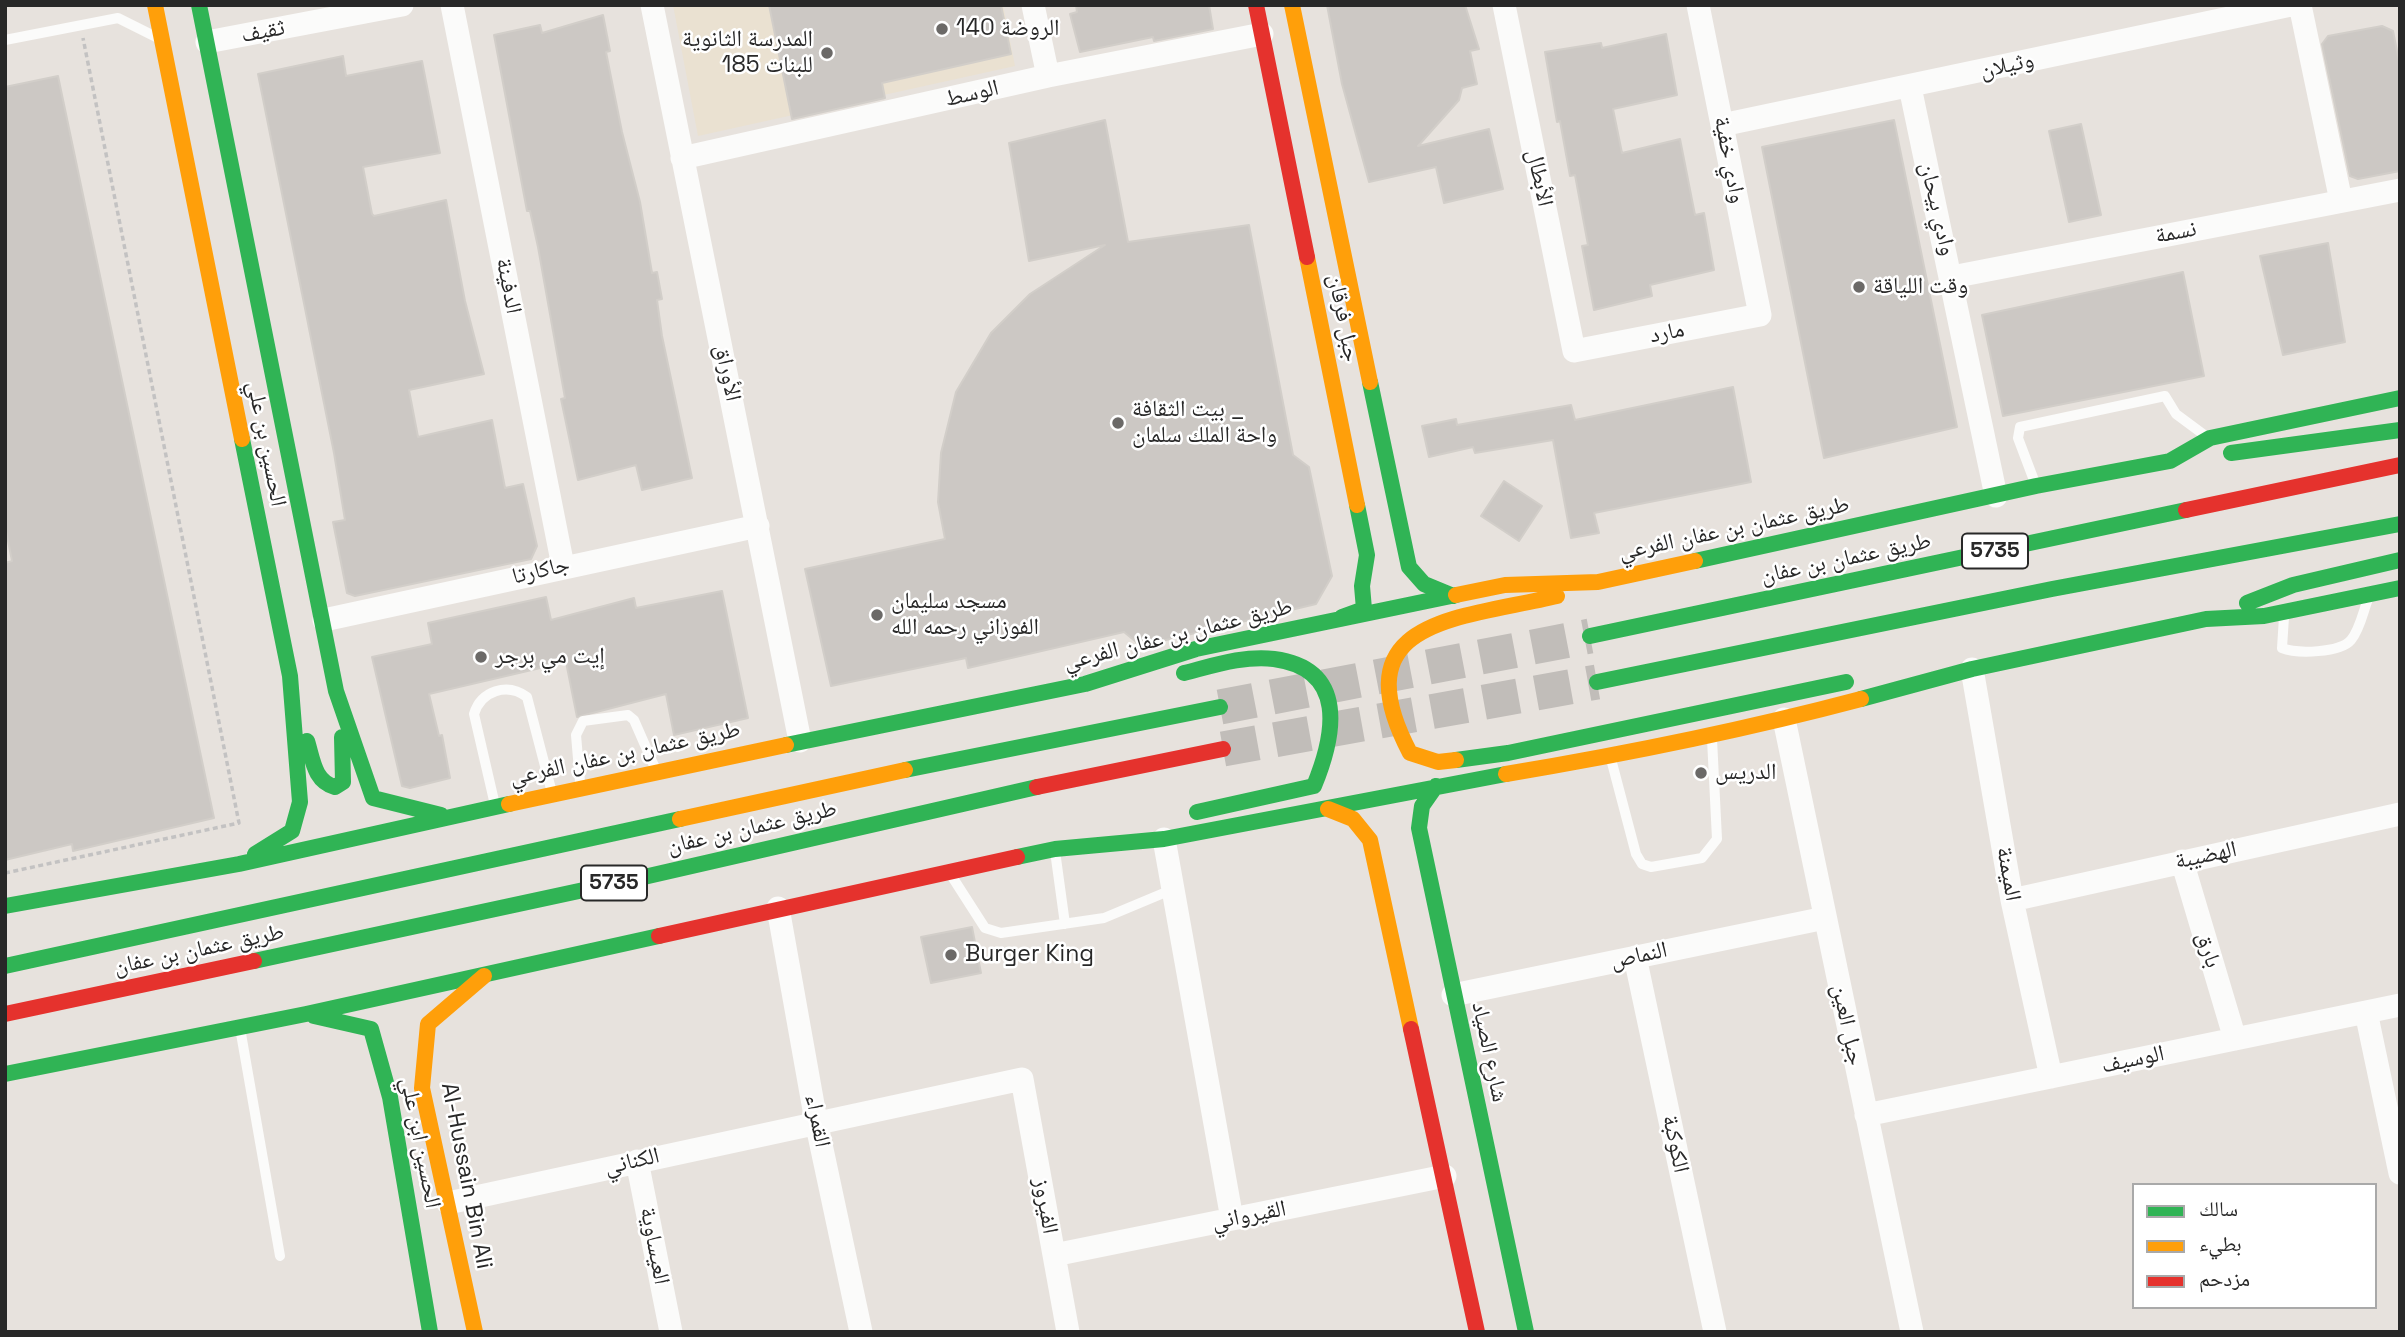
<!DOCTYPE html>
<meta charset="utf-8">
<style>
body{margin:0}
#map{position:relative;width:2405px;height:1337px;overflow:hidden;background:#e7e2dd;font-family:"Space Grotesk","Noto Naskh Arabic",sans-serif}
canvas{display:block}
.frame{position:absolute;inset:0;border:7px solid #282828;pointer-events:none}
.legend{position:absolute;left:2132px;top:1183px;width:245px;height:126px;box-sizing:border-box;background:#fff;border:2px solid #a9a9a9;margin:0;padding:9px 12px;list-style:none;font-size:21px;color:#282828}
.legend li{display:flex;align-items:center;gap:14px;height:35px}
.legend b{width:35px;border:2px solid #a9a9a9}
</style>
<div id="map">
<canvas width="2405" height="1337"></canvas>
<div class="frame"></div>
<ul class="legend">
<li><b style="height:9px;background:#30b455"></b>سالك</li>
<li><b style="height:9px;background:#ff9f0a"></b>بطيء</li>
<li><b style="height:9px;background:#e5322d"></b>مزدحم</li>
</ul>
</div>
<script>
const c = document.querySelector('canvas').getContext('2d');
c.lineJoin = 'round';
function fill(path, color) {
  c.fillStyle = color;
  c.fill(path, 'evenodd');
}
function strokePath(path, color, width, dash) {
  c.strokeStyle = color;
  c.lineWidth = width;
  c.lineCap = dash ? 'butt' : 'round';
  c.setLineDash(dash || []);
  c.stroke(path);
}
function write(font, color, halo, rows, align = 'center') {
  c.font = font + ' "Space Grotesk","Noto Naskh Arabic",sans-serif';
  c.lineWidth = 5;
  c.setLineDash([]);
  c.textBaseline = 'middle';
  c.strokeStyle = halo;
  c.fillStyle = color;
  for (const [text, x, y, turn = 0] of rows) {
    c.save();
    c.translate(x, y);
    c.rotate((+turn || 0) * Math.PI / 180);
    c.textAlign = isNaN(turn) ? turn : align;
    if (halo) c.strokeText(text, 0, 0);
    c.fillText(text, 0, 0);
    c.restore();
  }
}
fill(new Path2D(`
 M673,5h330l12,61 -317,70z`), '#eae1d1');
const building = new Path2D(`
 M769,5h232l10,49 -129,29 3,15 -93,21z
 M1076,5h133l4,24 -59,12 -1,-4 -73,15 -10,-38 7,-2z
 M1327,5h138l14,44 -9,2 7,33 -15,4 -3,12 -41,46 71,-17 14,60 -59,14 -8,-36 -67,15 -27,-98z
 M603,15l7,36 -4,1 16,80 18,70 12,71 5,-1 5,27 -5,1 5,36 30,142 -50,12 -6,-25 -58,15 -17,-81 4,-1 -27,-151 -8,-36h-3l-33,-176 46,-10 2,8z
 M2382,26l11,5 7,35v105l-42,8 -8,-3 -28,-132 6,-8z
 M1666,34l11,61 -64,14 9,44 58,-14 15,76 9,-2 10,57 -64,15 2,11 -58,14 -12,-64 6,-1 -13,-70 -5,1 -10,-55 -3,1 -12,-70 56,-9 1,5z
 M343,56l3,20 76,-15 18,92 -77,14 9,47 2,2 72,-16 19,101 19,73 -75,16 9,47 74,-17 13,68 18,-4 14,62 -6,13 -176,37 -8,-3 -14,-71 12,-2 -11,-67 -76,-379z
 M58,76l156,742 -141,33 -1,-7 -67,16v-297l7,-2 -7,-35v-439z
 M1105,120l23,122 121,-17 44,230 16,12 23,109 -16,28 -175,42 -17,-14 -156,36 -2,-10 -135,28 -26,-117 140,-30 -7,-37 3,-49 15,-61 35,-59 39,-39 75,-49 -76,16 -20,-118z
 M1894,120l63,307 -133,31 -62,-311z
 M2081,124l20,91 -32,7 -20,-91z
 M2328,243l17,99 -62,13 -23,-99z
 M2183,272l21,104 -201,40 -21,-101z
 M1733,387l18,95 -157,31 5,20 -28,5 -18,-98 -78,13 -2,-6 -44,10 -7,-31 34,-7 1,6 114,-20 4,15z
 M1504,481l38,25 -23,35 -38,-25z
 M722,591l26,127 -74,17 -8,-41 -89,23 -11,-55 -137,32 10,42 3,-1 8,43 -40,10 -8,-2 -30,-129 60,-13 -4,-21 118,-26 5,23 83,-22 2,10z
 M972,927l9,46 -50,10 -10,-46z`);
fill(building, '#ccc8c4');
strokePath(building, '#d2cec9', 2);
strokePath(new Path2D(`
 M1220,707l370,-71
 M1223,749l374,-67`), '#c1bdb9', 35, [35, 18]);
strokePath(new Path2D(`
 M5,873l234,-50 -156,-785`), '#c3c2c2', 3.5, [5, 3.5]);
strokePath(new Path2D(`
 M5,40l113,-22 38,19
 M2035,483l-17,-45 2,-11 145,-31 11,18 31,23
 M2284,617l-2,31c15,6 58,5 69,-8 9,-11 12,-28 17,-41
 M1611,759l25,95 6,10 9,3 51,-9 15,-19 -5,-100
 M580,782l-4,-47 7,-14 45,-6 6,5 21,48
 M495,805l-21,-91c7,-23 33,-32 53,-17l24,92
 M1055,851l10,73
 M951,875l34,53 16,5 103,-15 67,-28
 M240,1028l40,228`), '#fbfbfa', 10);
strokePath(new Path2D(`
 M452,5l111,561
 M652,5l148,736
 M1033,5l15,71
 M1504,5l70,346 186,-36 -62,-310
 M2300,5l41,196
 M207,42l195,-37
 M1910,87l86,409
 M1722,125l569,-120
 M682,158l366,-82 214,-42
 M1952,277l448,-87
 M324,620l434,-94
 M1972,669l40,231 39,177
 M1784,719l128,613
 M1164,839l68,380
 M2182,861l53,178
 M2012,900l388,-86
 M778,908l38,213 45,211
 M1635,957l80,375
 M1453,995l372,-77
 M2366,1012l34,161
 M1866,1115l534,-110
 M637,1161l34,171
 M448,1203l574,-124 46,253
 M1054,1255l391,-79`), '#fbfbfa', 23);
strokePath(new Path2D(`
 M199,5l137,686 37,107 68,17
 M1370,382l39,185 15,17 29,12
 M242,439l48,237 10,126 -8,29 -37,23
 M2231,453l169,-23
 M1695,561l341,-75 134,-25 40,-23 190,-40
 M2247,603l46,-18 107,-25
 M1342,617l22,-8 -2,-23 5,-31 -10,-50
 M1590,636l596,-126
 M1184,673c28,-7 61,-18 90,-14 74,10 61,76 40,127l-117,26
 M1597,682l455,-93 348,-65
 M1861,699l111,-30 234,-50 58,-3 136,-28
 M307,741c6,19 7,40 28,46l8,-5 -1,-45
 M786,745l299,-61 111,-35 260,-54
 M1456,760l52,-7 338,-71
 M905,770l315,-63
 M1436,786l-14,20 -3,22 107,504
 M1017,857l38,-8 109,-10 342,-65
 M5,906l234,-42 270,-60
 M254,961l390,-84 393,-90
 M5,966l675,-147
 M314,1016l57,13 19,68 40,235
 M5,1074l301,-60 353,-78`), '#30b455', 16);
strokePath(new Path2D(`
 M155,5l87,434
 M1292,5l78,377
 M1307,257l50,248
 M1456,595l49,-10 93,-3 97,-21
 M1456,760l-18,2 -28,-9c-71,-135 51,-134 147,-157
 M1506,774c120,-20 238,-44 355,-75
 M509,804l277,-59
 M1328,809l25,10 17,21 41,189
 M680,819l225,-49
 M475,1332l-53,-244 6,-64 56,-48`), '#ff9f0a', 16);
strokePath(new Path2D(`
 M1256,5l51,252
 M2186,510l214,-45
 M1037,787l186,-38
 M659,936l358,-79
 M5,1014l249,-53
 M1411,1029l66,303`), '#e5322d', 16);
for (const [x, y, r, color] of [
 [942,29,7,"#6b6967"],
 [827,53,7,"#6b6967"],
 [1859,287,7,"#6b6967"],
 [1118,423,7,"#6b6967"],
 [877,615,7,"#6b6967"],
 [481,657,7,"#6b6967"],
 [1701,773,7,"#6b6967"],
 [951,955,7,"#6b6967"]
]) {
  const dot = new Path2D();
  dot.arc(x, y, r, 0, 2 * Math.PI);
  c.fillStyle = color;
  c.fill(dot);
  strokePath(dot, '#fff', 2.5);
}
for (const [x, y, w] of [
 [1995,551,66],
 [614,883,66]
]) {
  const box = new Path2D();
  box.roundRect(x - w / 2, y - 17.5, w, 35, 5);
  c.fillStyle = '#fff';
  c.fill(box);
  strokePath(box, '#282828', 2);
}
write('bold 21px', '#282828', null, [
 ["5735",1995,551],
 ["5735",614,883]
]);
write('23px', '#282828', '#fff', [
 ["الروضة 140",956,29],
 ["المدرسة الثانوية",813,40,"right"],
 ["185 للبنات",813,66,"right"],
 ["وقت اللياقة",1873,287],
 ["بيت الثقافة _",1132,410],
 ["واحة الملك سلمان",1132,436],
 ["مسجد سليمان",891,602],
 ["الفوزاني رحمه الله",891,628],
 ["إيت مي برجر",495,657],
 ["الدريس",1715,773],
 ["Burger King",965,955]
], 'left');
write('23px', '#282828', '#fff', [
 ["ثقيف",263,32,-11],
 ["وثيلان",2007,66,-12],
 ["الوسط",972,94,-13],
 ["وادي خفية",1729,160,79],
 ["الأبطال",1539,178,78],
 ["وادي بيحان",1937,209,77],
 ["نسمة",2176,233,-11],
 ["الدفينة",508,286,79],
 ["جبل فرقان",1343,318,79],
 ["مارد",1667,333,-11],
 ["الأوراق",727,373,78],
 ["الحسين بن علي",266,444,79],
 ["طريق عثمان بن عفان الفرعي",1734,529,-12],
 ["طريق عثمان بن عفان",1846,559,-12],
 ["جاكارتا",541,571,-13],
 ["طريق عثمان بن عفان الفرعي",1178,635,-14],
 ["طريق عثمان بن عفان الفرعي",625,754,-12],
 ["طريق عثمان بن عفان",752,828,-13],
 ["الهضيبة",2206,856,-12],
 ["الميمنة",2008,874,80],
 ["طريق عثمان بن عفان",199,950,-12],
 ["بارق",2208,950,73],
 ["النماص",1639,956,-12],
 ["جبل العين",1847,1025,78],
 ["شارع الصياد",1489,1052,78],
 ["الوسيف",2133,1060,-12],
 ["القمراء",817,1121,79],
 ["الحسين ابن علي",420,1143,79],
 ["الكوكبة",1675,1144,78],
 ["الكناني",632,1162,-13],
 ["Al-Hussain Bin Ali",466,1176,79],
 ["الفيروز",1045,1206,80],
 ["القيرواني",1249,1216,-11],
 ["العيساوية",654,1246,79]
]);
</script>
